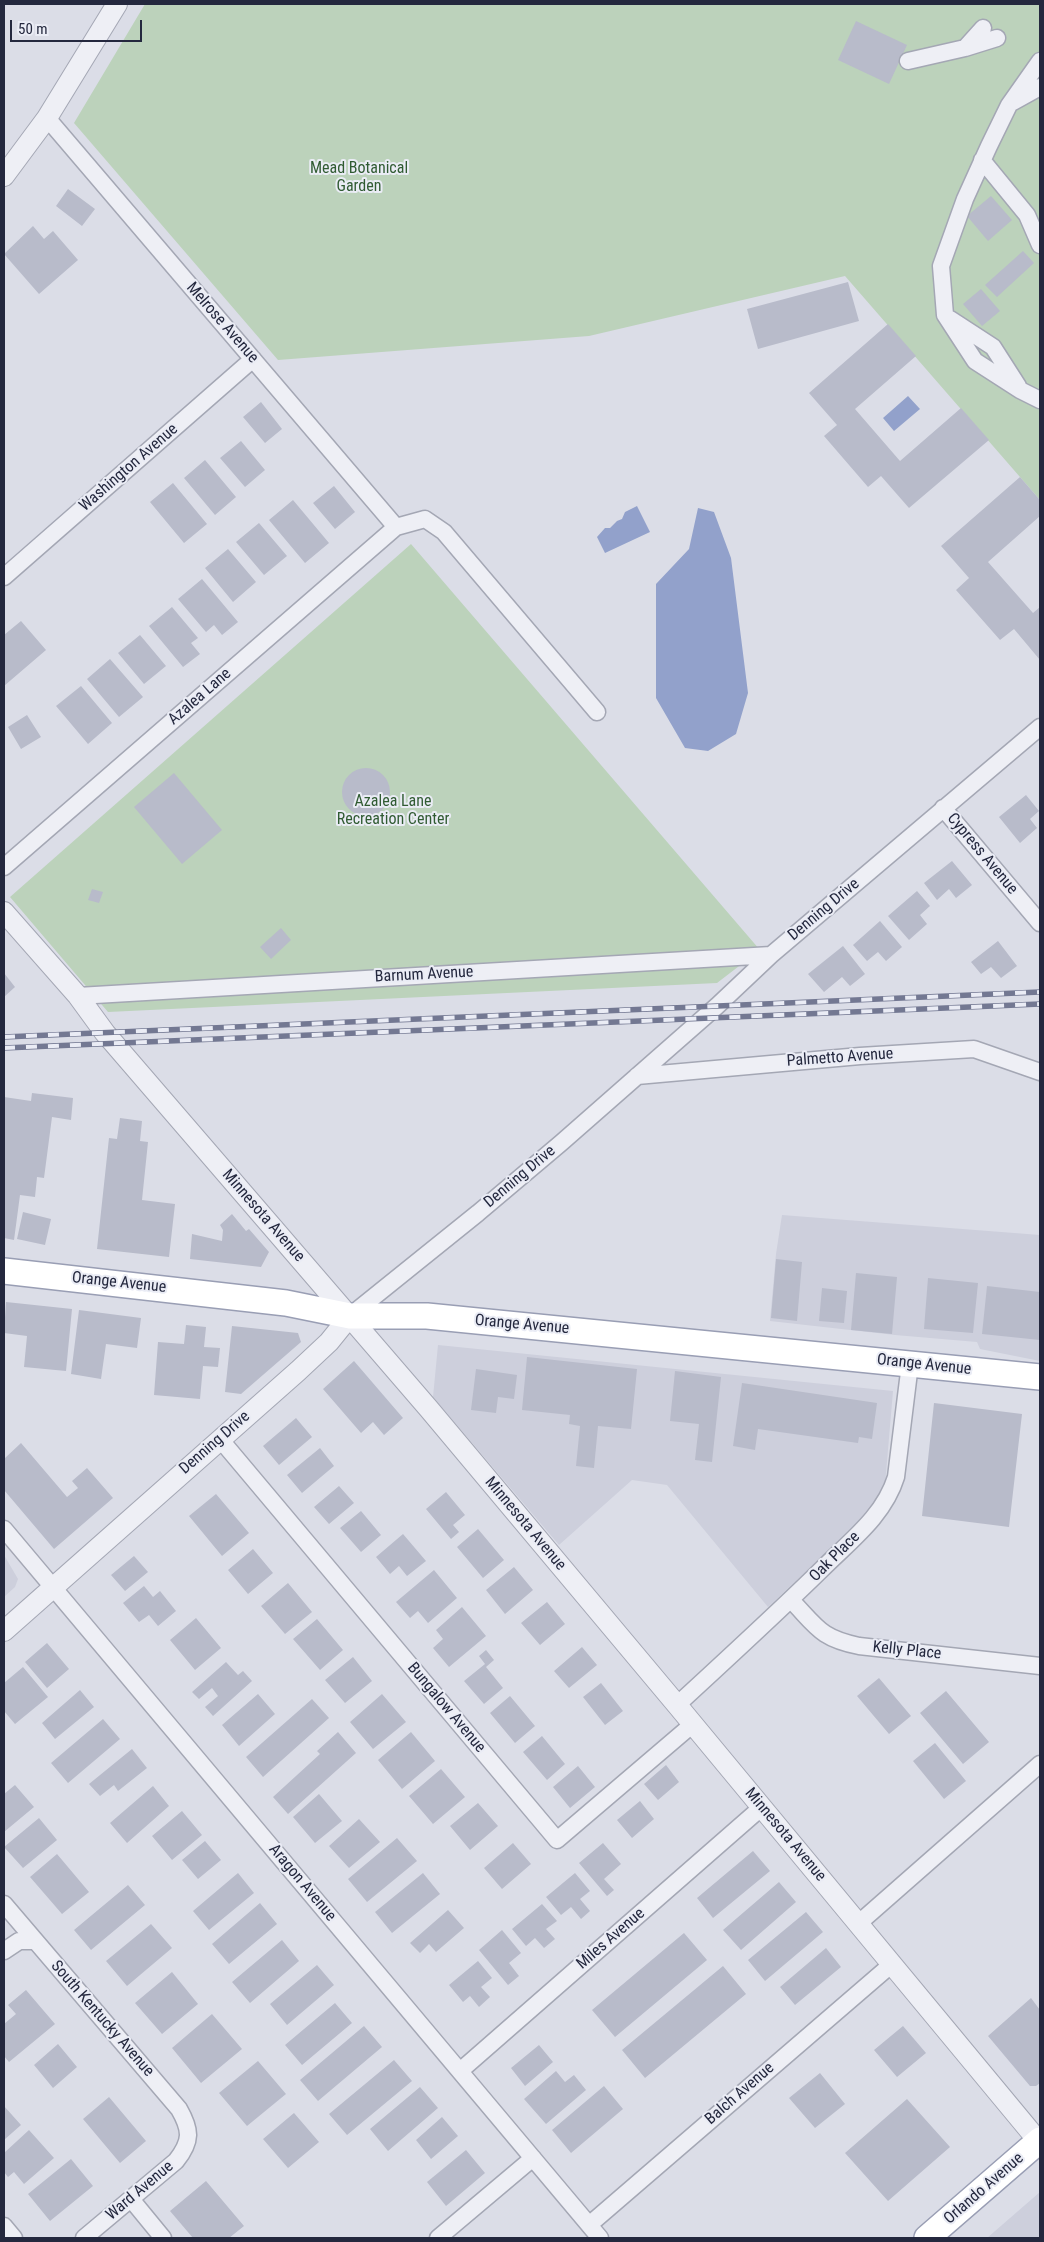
<!DOCTYPE html>
<style>
body{margin:0}
#map{position:relative;width:1044px;height:2242px;overflow:hidden;background:#dbdde7;font-family:"Roboto Condensed",sans-serif}
canvas{display:block}
.frame{position:absolute;inset:0;border:5px solid #24283e;pointer-events:none}
.scale{position:absolute;left:10px;top:20px;width:132px;height:22px;box-sizing:border-box;border:2px solid #24283e;border-top:0;padding-left:6px;font-size:15px;line-height:18px;white-space:nowrap;color:#24283e;-webkit-text-stroke:4px #eaecf5;paint-order:stroke}
</style>
<div id="map">
<canvas width="1044" height="2242"></canvas>
<div class="frame"></div>
<div class="scale">50 m</div>
</div>
<script>
const c = document.querySelector('canvas').getContext('2d');
c.lineJoin = 'round';
function fill(path, color) {
  c.fillStyle = color;
  c.fill(path, 'evenodd');
}
function strokePath(path, color, width, dash) {
  c.strokeStyle = color;
  c.lineWidth = width;
  c.lineCap = dash ? 'butt' : 'round';
  c.setLineDash(dash || []);
  c.stroke(path);
}
function write(font, color, halo, rows, align = 'center') {
  c.font = font + ' "Roboto Condensed",sans-serif';
  c.lineWidth = 4;
  c.setLineDash([]);
  c.textBaseline = 'middle';
  c.strokeStyle = halo;
  c.fillStyle = color;
  for (const [text, x, y, turn = 0] of rows) {
    c.save();
    c.translate(x, y);
    c.rotate((+turn || 0) * Math.PI / 180);
    c.textAlign = isNaN(turn) ? turn : align;
    if (halo) c.strokeText(text, 0, 0);
    c.fillText(text, 0, 0);
    c.restore();
  }
}
fill(new Path2D(`
 M782,1215l258,20v126l-60,-12 -3,-7 -82,-7 -125,-14 6,-67z
 M438,1345l455,46 -8,94 -10,22 -107,100 -101,-122 -35,-5 -73,65 -126,-148z
 M4,1555l14,24 -3,8 -11,10z
 M1040,2192v46h-53z`), '#cdcfdc');
fill(new Path2D(`
 M145,4h895v496l-195,-224 -256,60 -311,24 -204,-237z
 M411,544l349,406 -43,33 -609,29 -98,-115z`), '#bcd2bb');
fill(new Path2D(`
 M908,396l12,13 -26,22 -11,-13z
 M637,506l13,26 -45,21 -8,-16 8,-9h5l7,-7 5,-2 3,-7z
 M698,508l16,4 17,46 17,135 -12,41 -28,17 -23,-3 -29,-50v-114l33,-35z`), '#92a1cb');
fill(new Path2D(`
 M856,21l51,24 -18,39 -51,-24z
 M68,189l27,20 -13,17 -26,-20z
 M991,196l21,24 -24,21 -21,-25z
 M33,226l11,13 9,-8 25,29 -39,34 -35,-40z
 M1023,251l11,12 -37,34 -12,-12z
 M848,282l11,39 -101,28 -11,-40z
 M981,289l19,22 -18,15 -19,-22z
 M888,324l28,32 -61,53 45,52 61,-53 28,32 -80,68 -28,-32 -13,11 -44,-51 13,-11 -28,-32z
 M261,402l21,27 -17,14 -22,-26z
 M241,441l24,29 -20,17 -25,-29z
 M205,460l31,37 -21,18 -31,-37z
 M1020,477l20,23v16l-52,46 45,51 7,-6v53l-26,-31 -14,11 -44,-50 13,-12 -28,-32z
 M173,483l34,41 -23,19 -34,-41z
 M334,486l21,26 -20,17 -22,-26z
 M293,500l36,43 -24,20 -36,-43z
 M259,523l28,33 -23,19 -28,-33z
 M228,549l28,33 -23,20 -28,-34z
 M202,579l36,43 -16,13 -8,-10 -8,7 -28,-33z
 M172,607l26,31 -7,5 9,11 -17,13 -34,-41z
 M21,621l25,29 -42,36v-51z
 M140,635l26,31 -22,18 -26,-31z
 M110,659l33,38 -24,20 -32,-38z
 M81,686l31,37 -24,21 -32,-38z
 M27,715l14,22 -20,12 -13,-22z
 M342 792a24 24 0 1 1 48 0a24 24 0 1 1-48 0Z
 M174,773l48,57 -40,34 -48,-57z
 M1026,795l13,16 -9,8 7,9 -17,15 -21,-26z
 M952,861l20,24 -16,13 -7,-9 -12,11 -13,-17z
 M92,889l11,3 -4,11 -11,-3z
 M917,891l13,15 -10,9 7,9 -18,16 -21,-24z
 M880,921l22,26 -16,14 -8,-9 -11,9 -14,-16z
 M281,928l10,12 -20,19 -11,-12z
 M998,941l19,25 -16,12 -10,-11 -10,7 -10,-12z
 M843,946l22,28 -15,12 -8,-9 -18,15 -16,-18z
 M4,973l11,14 -11,10z
 M32,1093l41,5 -2,22 -19,-3 -8,61 -7,-1 -2,20 -15,-2 -6,45 -10,-2v-141l27,4z
 M120,1118l22,3 -2,20 8,1 -6,58 33,4 -6,53 -72,-8 12,-111 8,1z
 M23,1212l28,7 -6,26 -28,-6z
 M232,1214l14,17 3,-2 20,23 -8,15 -71,-8 2,-25 30,7 1,-11 -3,-5z
 M776,1259l26,3 -5,59 -26,-3z
 M856,1273l41,4 -5,57 -41,-4z
 M928,1278l50,5 -5,50 -49,-4z
 M987,1286l53,6v48l-58,-6z
 M822,1288l25,3 -3,32 -25,-2z
 M6,1302l66,7 -6,62 -42,-4 3,-31 -23,-3z
 M79,1310l62,8 -4,30 -31,-4 -5,35 -30,-5z
 M186,1325l20,2 -2,20 16,1 -2,19 -15,-1 -3,33 -46,-4 4,-53 26,2z
 M232,1326l66,7 3,9 -60,52 -16,-2z
 M527,1357l110,12 -6,60 -33,-3 -4,42 -18,-2 4,-40 -11,-2 1,-9 -48,-5z
 M354,1361l49,57 -19,17 -11,-13 -12,11 -38,-44z
 M476,1369l41,6 -3,24 -16,-2 -2,16 -25,-3z
 M675,1371l46,6 -9,85 -17,-2 4,-36 -29,-3z
 M742,1383l135,20 -5,36 -13,-2 -1,6 -100,-14 -3,21 -22,-4z
 M934,1403l88,11 -13,113 -87,-11z
 M296,1418l16,19 -33,28 -16,-19z
 M21,1443l46,54 11,-9 -6,-7 15,-13 26,30 -59,51 -50,-59v-31z
 M320,1448l14,18 -32,27 -15,-18z
 M339,1486l15,17 -25,21 -15,-17z
 M446,1492l19,23 -12,10 6,7 -8,7 -25,-30z
 M216,1494l33,39 -27,23 -33,-40z
 M361,1511l20,24 -20,17 -21,-24z
 M478,1529l26,31 -21,18 -26,-31z
 M403,1534l23,27 -19,15 -8,-10 -9,8 -14,-17z
 M253,1549l20,24 -25,21 -20,-24z
 M134,1556l14,16 -23,19 -14,-16z
 M514,1567l19,23 -28,24 -19,-24z
 M434,1570l23,28 -29,25 -10,-12 -8,7 -14,-16z
 M288,1583l24,29 -27,22 -24,-28z
 M144,1586l9,11 7,-6 16,20 -18,15 -9,-11 -10,7 -16,-19z
 M547,1602l18,22 -25,21 -19,-22z
 M462,1607l24,29 -37,31 -16,-19 10,-9 -7,-9z
 M196,1618l25,30 -26,22 -25,-30z
 M317,1619l26,31 -23,20 -27,-31z
 M47,1643l22,26 -22,19 -22,-26z
 M582,1647l15,18 -28,23 -15,-17z
 M486,1650l8,10 -8,7 17,21 -19,16 -20,-23 21,-17 -6,-8z
 M353,1657l19,24 -27,22 -20,-23z
 M226,1662l12,13 5,-4 9,10 -39,35 -8,-9 13,-11 -6,-8 -13,11 -7,-7z
 M23,1667l25,30 -33,27 -11,-13v-28z
 M879,1678l32,38 -22,18 -32,-38z
 M601,1683l22,28 -18,14 -22,-28z
 M80,1690l14,17 -39,32 -13,-16z
 M946,1691l43,51 -26,22 -43,-51z
 M258,1694l17,20 -36,32 -17,-21z
 M382,1694l24,28 -33,27 -23,-27z
 M510,1696l25,30 -20,17 -25,-30z
 M312,1699l17,19 -66,59 -17,-20z
 M103,1719l17,20 -52,44 -17,-20z
 M338,1732l18,21 -68,61 -15,-17 47,-43 -3,-3z
 M411,1732l24,29 -33,28 -24,-29z
 M542,1736l23,28 -18,16 -24,-28z
 M935,1743l31,38 -22,18 -31,-38z
 M132,1749l15,19 -29,23 -4,-6 -14,11 -11,-12z
 M666,1765l13,17 -21,18 -14,-16z
 M578,1766l17,21 -25,21 -17,-21z
 M441,1769l24,28 -32,27 -24,-28z
 M15,1785l19,22 -30,25v-38z
 M153,1786l16,20 -42,37 -17,-20z
 M319,1794l23,27 -27,22 -22,-26z
 M640,1801l14,18 -22,19 -15,-18z
 M478,1803l20,23 -28,24 -20,-24z
 M182,1811l20,24 -30,25 -20,-24z
 M39,1818l18,22 -34,28 -19,-21z
 M359,1819l21,23 -31,26 -20,-22z
 M397,1838l20,23 -50,41 -19,-23z
 M205,1841l16,19 -23,19 -16,-19z
 M513,1843l18,21 -29,25 -18,-21z
 M603,1843l18,21 -17,15 10,11 -7,6 -28,-33z
 M753,1851l17,20 -57,47 -16,-20z
 M57,1854l32,38 -27,22 -32,-37z
 M238,1873l16,20 -45,37 -16,-19z
 M423,1873l17,21 -48,39 -17,-21z
 M575,1873l15,18 -10,8 10,12 -9,8 -10,-12 -10,8 -15,-18z
 M779,1882l17,20 -55,48 -18,-20z
 M128,1885l17,20 -54,45 -17,-20z
 M260,1903l17,21 -48,40 -17,-20z
 M542,1904l15,17 -11,8 9,10 -11,9 -9,-10 -9,8 -14,-17z
 M448,1910l16,18 -28,24 -7,-8 -9,9 -10,-10z
 M806,1912l17,20 -58,49 -17,-21z
 M151,1924l21,24 -45,38 -21,-25z
 M502,1930l19,23 -12,10 10,13 -11,9 -29,-35z
 M684,1933l23,27 -92,77 -23,-27z
 M282,1940l17,21 -49,42 -18,-21z
 M826,1948l15,19 -46,38 -15,-18z
 M478,1961l14,17 -11,9 9,10 -11,10 -9,-11 -7,6 -14,-17z
 M317,1965l17,20 -47,40 -17,-21z
 M723,1966l23,28 -101,84 -23,-28z
 M172,1972l26,32 -36,30 -27,-31z
 M26,1990l29,34 -46,38 -5,-6v-32l12,-10 -8,-9z
 M1031,1998l9,12v73l-4,3h-6l-42,-50z
 M335,2003l17,20 -50,42 -17,-20z
 M212,2014l30,35 -41,34 -29,-35z
 M364,2026l18,21 -64,54 -18,-21z
 M903,2026l23,27 -29,24 -23,-27z
 M58,2044l19,23 -24,21 -19,-23z
 M539,2045l14,17 -28,24 -14,-18z
 M394,2060l18,21 -65,54 -18,-21z
 M258,2061l28,33 -39,32 -28,-33z
 M556,2071l9,11 9,-7 12,15 -40,34 -22,-25z
 M820,2073l25,31 -30,24 -26,-30z
 M604,2086l19,23 -52,44 -19,-23z
 M420,2087l18,21 -50,43 -18,-22z
 M109,2097l37,44 -26,22 -37,-44z
 M907,2099l43,48 -62,54 -43,-48z
 M4,2106l17,19 -17,15z
 M294,2113l25,29 -31,26 -25,-29z
 M442,2117l16,19 -27,23 -15,-19z
 M29,2130l25,28 -30,26 -10,-12 -6,5 -4,-5v-19z
 M466,2150l19,23 -39,33 -19,-24z
 M71,2159l22,27 -43,35 -22,-27z
 M206,2181l38,45 -15,12h-36l-23,-27z`), '#b8bbca');
const minor = new Path2D(`
 M965,48l18,-20
 M908,61l57,-13 32,-10
 M1040,61l-31,44 -20,41 -24,53 -24,67 4,49 30,46 45,29 20,10
 M1013,102l27,-15
 M47,118l349,409
 M982,160l45,55 13,30
 M950,319l43,28 25,39
 M4,577l249,-218
 M943,808l97,115
 M4,867l392,-340 29,-8 19,13 153,180
 M78,996l693,-41
 M637,1076l223,-20 114,-7 66,23
 M350,1316l128,-103 83,-70 156,-137 54,-51 269,-228
 M220,1439l337,401 136,-116
 M4,1529l596,709
 M791,1600c26,27 29,38 68,46l181,20
 M677,1705c49,-45 98,-90 145,-136 28,-28 62,-53 74,-92l14,-113
 M4,1904l175,205c12,21 13,32 -3,52l-92,77
 M859,1923l181,-159
 M4,1951l15,-10h16
 M460,2071l302,-264
 M131,2199l32,39
 M589,2225l303,-261
 M4,2226l10,12
 M438,2238l95,-80`);
const tertiary = new Path2D(`
 M4,176l43,-58 70,-114
 M4,912l74,84 27,37 324,376 248,296 363,438
 M4,1631l294,-260 31,-29 21,-26`);
const primary = new Path2D(`
 M4,1271l282,32 64,13h77l613,61
 M927,2238l113,-98`);
strokePath(minor, '#a4a7b4', 19);
strokePath(tertiary, '#a4a7b4', 22);
strokePath(primary, '#999eb4', 28);
strokePath(minor, '#eeeff5', 16);
strokePath(tertiary, '#eeeff5', 20);
strokePath(primary, '#fff', 25);
const rail = new Path2D(`
 M4,1037l1036,-45
 M4,1048l1036,-44`);
strokePath(rail, '#737892', 5.5);
strokePath(rail, '#eaecf5', 4, [11]);
write('16px', '#305b32', '#eaecf5', [
 ["Mead Botanical",359,169],
 ["Garden",359,187],
 ["Azalea Lane",393,802],
 ["Recreation Center",393,820]
]);
write('16px', '#24283e', '#eaecf5', [
 ["Melrose Avenue",222,323,49],
 ["Washington Avenue",129,468,-41],
 ["Azalea Lane",200,697,-41],
 ["Cypress Avenue",982,854,50],
 ["Denning Drive",824,910,-40],
 ["Barnum Avenue",424,975,-3],
 ["Palmetto Avenue",840,1058,-4],
 ["Denning Drive",520,1177,-40],
 ["Minnesota Avenue",263,1216,49],
 ["Orange Avenue",119,1283,6],
 ["Orange Avenue",522,1325,5],
 ["Orange Avenue",924,1365,6],
 ["Denning Drive",215,1443,-41],
 ["Minnesota Avenue",525,1524,50],
 ["Oak Place",835,1557,-45],
 ["Kelly Place",907,1651,6],
 ["Bungalow Avenue",446,1708,50],
 ["Minnesota Avenue",785,1835,50],
 ["Aragon Avenue",302,1883,50],
 ["Miles Avenue",611,1939,-41],
 ["South Kentucky Avenue",102,2019,49],
 ["Balch Avenue",740,2094,-41],
 ["Orlando Avenue",984,2189,-41],
 ["Ward Avenue",140,2191,-40]
]);
</script>
